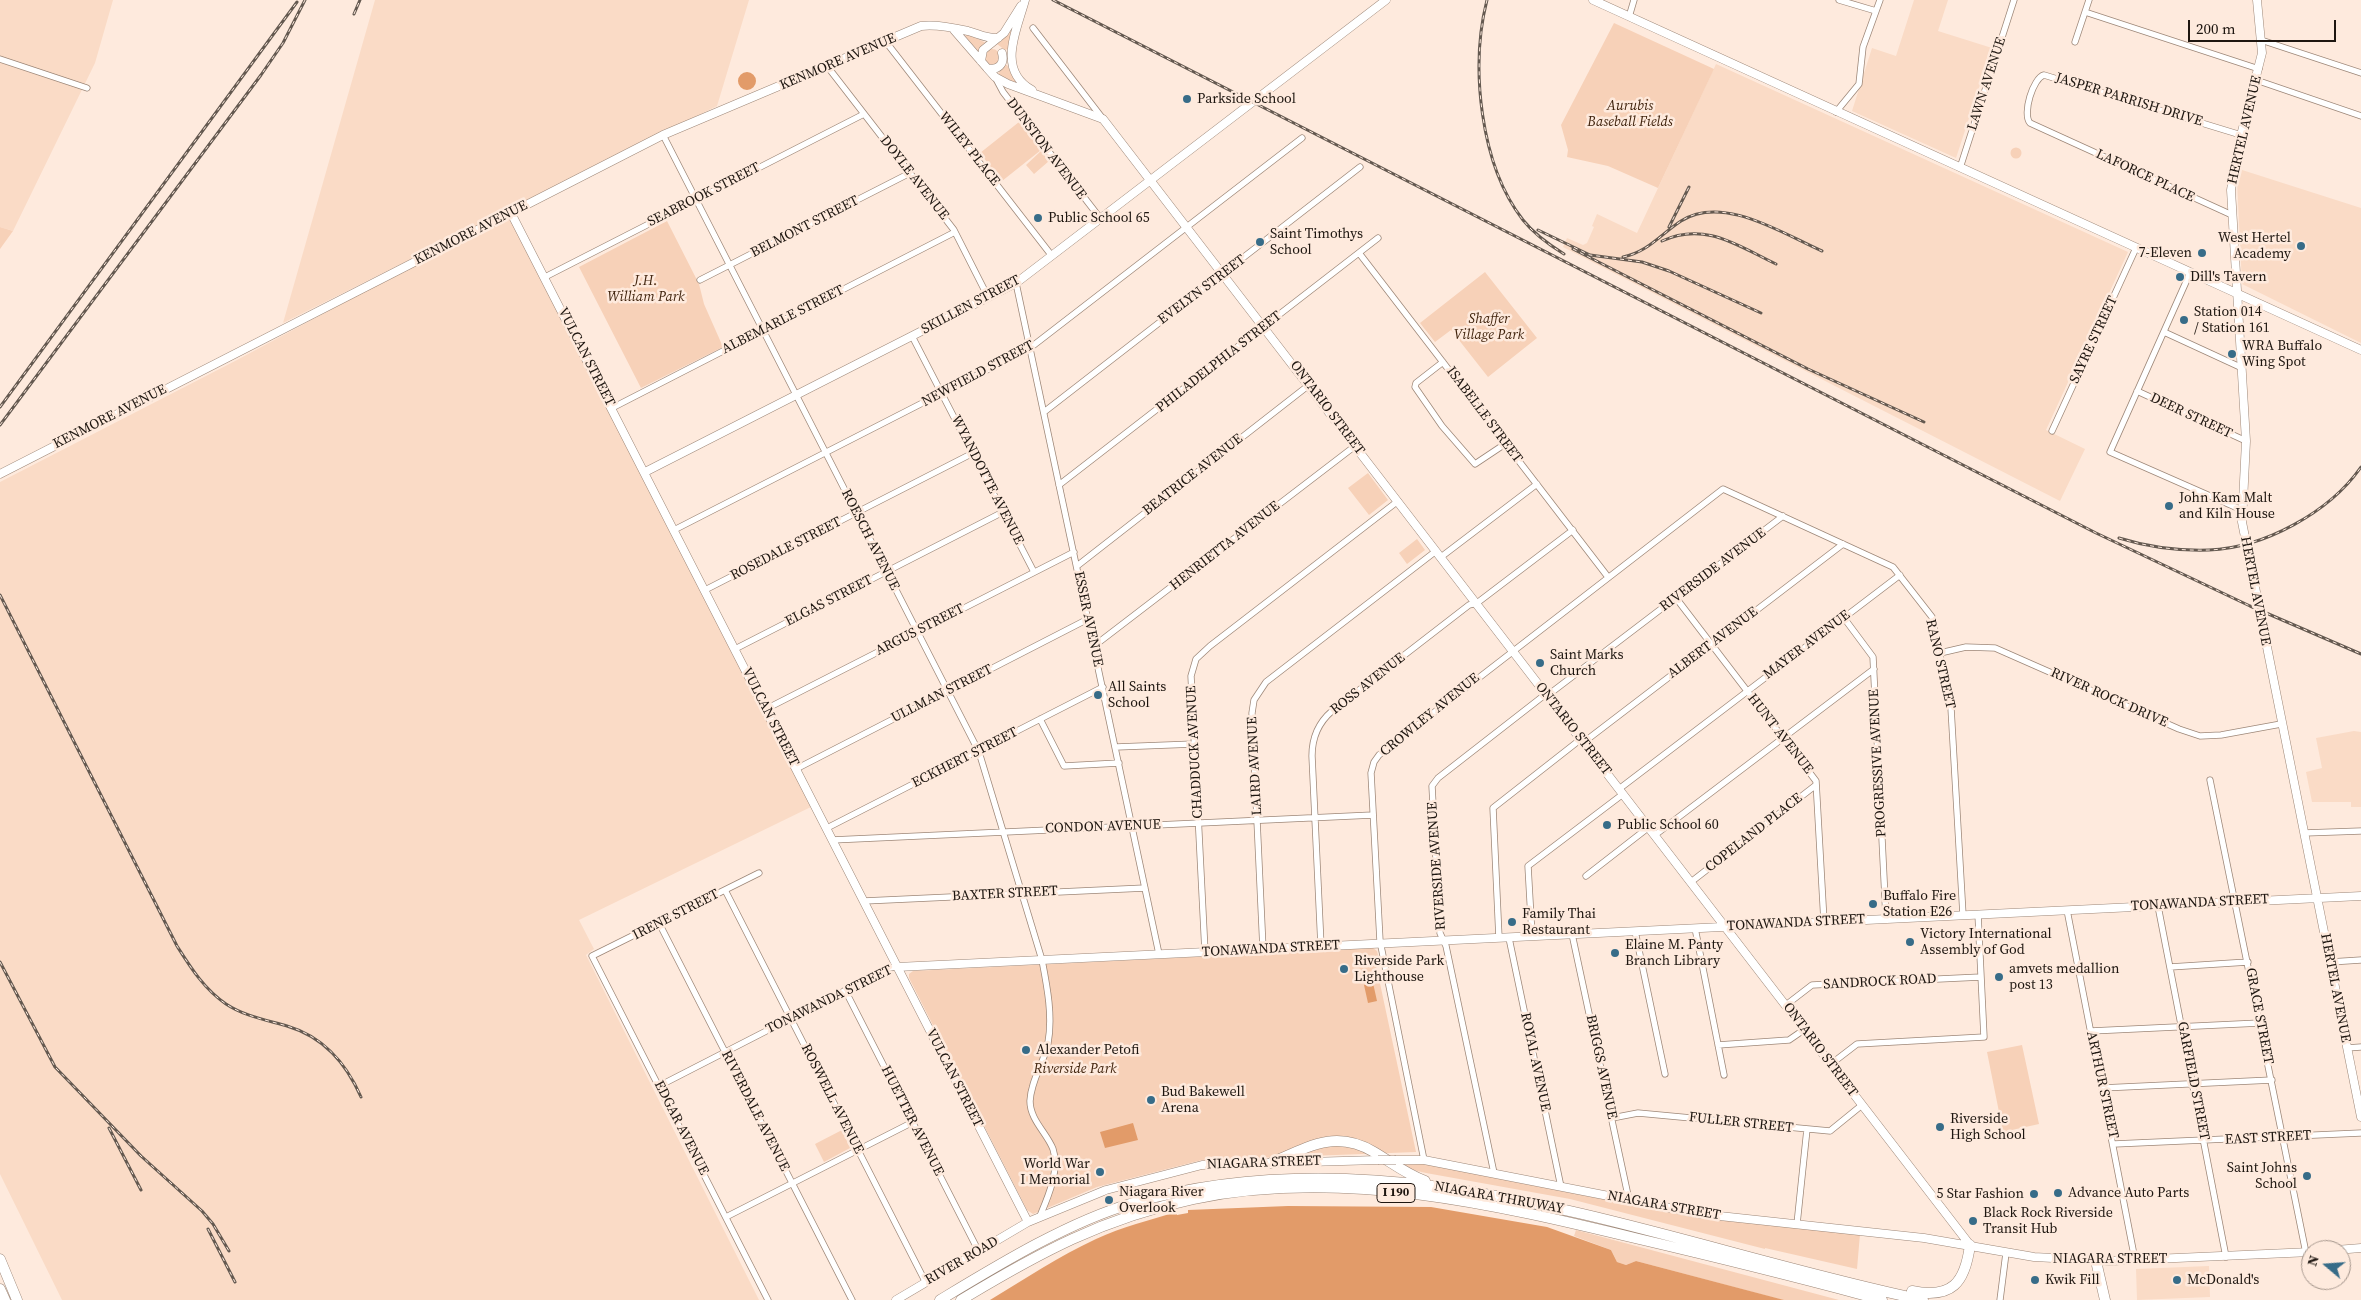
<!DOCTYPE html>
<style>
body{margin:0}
#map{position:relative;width:2361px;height:1300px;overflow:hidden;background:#feeadd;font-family:"Source Serif 4",serif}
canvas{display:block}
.north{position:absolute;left:2301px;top:1240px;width:50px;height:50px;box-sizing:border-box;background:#feeadd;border:1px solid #a4958b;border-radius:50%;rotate:288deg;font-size:14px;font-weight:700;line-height:20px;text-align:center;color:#1e1610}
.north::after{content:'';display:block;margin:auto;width:18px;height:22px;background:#376c88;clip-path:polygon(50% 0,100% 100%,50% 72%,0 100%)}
.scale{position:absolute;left:2188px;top:20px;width:148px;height:22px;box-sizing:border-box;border:2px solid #1e1610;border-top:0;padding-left:6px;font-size:15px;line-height:18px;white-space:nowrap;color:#1e1610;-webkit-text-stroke:4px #feeadd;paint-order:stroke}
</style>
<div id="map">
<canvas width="2361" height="1300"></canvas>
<div class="north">N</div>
<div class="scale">200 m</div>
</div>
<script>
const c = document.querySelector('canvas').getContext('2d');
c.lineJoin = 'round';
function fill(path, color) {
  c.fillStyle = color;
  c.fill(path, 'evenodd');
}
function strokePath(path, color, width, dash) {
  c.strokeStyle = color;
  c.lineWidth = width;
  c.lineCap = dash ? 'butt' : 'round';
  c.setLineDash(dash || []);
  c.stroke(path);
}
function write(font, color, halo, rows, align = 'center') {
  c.font = font + ' "Source Serif 4",serif';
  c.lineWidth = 5;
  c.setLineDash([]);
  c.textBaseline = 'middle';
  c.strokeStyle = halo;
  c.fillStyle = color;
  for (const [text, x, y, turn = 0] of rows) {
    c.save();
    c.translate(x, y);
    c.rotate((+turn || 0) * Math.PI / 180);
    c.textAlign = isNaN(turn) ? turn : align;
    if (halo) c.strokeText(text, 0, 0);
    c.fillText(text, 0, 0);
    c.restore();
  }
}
fill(new Path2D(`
 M0,0h113l-18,63 -82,168 -13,-4z
 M375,0h374l-32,106 -434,217z
 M1914,0h34l-10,31 54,17 -36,110 -104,-47 20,-63 24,8z
 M1716,64l412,188 -82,178 39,19 -25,52 -497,-254 4,-9 16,7 4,-2 7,-16 -2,-1 5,-12 40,19z
 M2239,169l122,39v135l-119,-59 -5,-102z
 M511,213l304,592 -236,115 15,29 -8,6 173,345h-697l-62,-126v-692l237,-122z
 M2354,731l7,1v75h-10v-5h-39l-6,-30 16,-4 -6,-30z
 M2209,1266l1,31 -73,3 -1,-31z`), '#fadbc6');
fill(new Path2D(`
 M1018,17l-10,32 -3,1 -8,-6 12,-10z
 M1614,23l100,46 -56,119 -50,-22 -41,-9 1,-7 -7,-25z
 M968,34l18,9 -7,9 -14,-16z
 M984 57a8 8 0 1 1 16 0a8 8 0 1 1-16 0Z
 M1005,65h2l8,14 8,8 -25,-13z
 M1019,122l22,28 -39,31 -22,-28z
 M2010.5 153a5.5 5.5 0 1 1 11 0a5.5 5.5 0 1 1-11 0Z
 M1041,151l8,10 -15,13 -8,-9z
 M667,221l32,63 5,20 19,43 -82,41 -62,-121z
 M0,227l13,4 -13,18z
 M1485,272l52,66 -49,39 -37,-47 -16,12 -15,-19z
 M1368,473l20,27 -19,15 -21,-27z
 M1417,539l8,11 -18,14 -8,-11z
 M1373,948l4,3 2,8 -4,1 41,192 -214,8 -105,27 -64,27 -6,-4 -118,-232v-4l4,-3z
 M2022,1045l17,79 -36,8 -16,-80z
 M842,1130l8,18 -26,14 -9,-18z
 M1425,1164l273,54 162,16 -3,35 -92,-21v1l-195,-50 -144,-26 -13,-3 -9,-5z
 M1576,1230l263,70h-56l-147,-39 -10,4 -9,-3 -6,-12 -37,-14z`), '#f7d1b8');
fill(new Path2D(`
 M738 81a9 9 0 1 1 18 0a9 9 0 1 1-18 0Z
 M1373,983l4,18 -9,2 -4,-18z
 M1133,1123l5,17 -33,8 -5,-16z
 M1288,1206l143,1 116,20 64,23 6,12 9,3 10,-4 148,39h-794c35,-21 69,-44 106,-61 26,-12 54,-19 80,-27l1,3 11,-2v-3z`), '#e29b69');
const street = new Path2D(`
 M1839,0l37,11
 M2085,12l174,57
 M1629,17l5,-17
 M1033,28l70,91
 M2261,40l100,33
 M886,42l166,214
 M2075,42l14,-42
 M0,59l87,29
 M827,66l127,164 34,67
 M995,77l8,15 97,126
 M2256,80l105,36
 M1836,112l23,-28 4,-37 17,-47
 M663,135l316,617 63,208c5,26 11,56 6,83 -4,20 -17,37 -18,58 0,19 17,32 23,48 7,21 -5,48 -13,67
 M1960,168l54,-168
 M2232,215l-202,-92c-8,-9 3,-45 14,-48l197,60
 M1359,253l249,324
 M2190,273l-80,179 132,58
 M545,277l319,-163
 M700,280l210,-107
 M1016,283l143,671
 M2164,332l76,35
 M912,336l122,236
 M1443,362l-27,21 -1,4 27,39 33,38 30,-20
 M2137,391l109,50
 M612,408l343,-176
 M1044,412l316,-245
 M2052,431l84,-183
 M1059,485l319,-247
 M674,530l356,-182 272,-210
 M1441,557l96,-73
 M1077,566l232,-181
 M705,590l268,-137
 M1676,598l140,183 8,141
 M1844,618l29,39 13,262
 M1094,646l261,-200
 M735,649l268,-137
 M1940,653l26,-6 29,1 184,81 21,7 21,-1 60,-11
 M766,709l308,-157
 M1040,719l24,47 55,-3
 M1584,742l259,-198
 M1116,747l78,-3
 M796,769l292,-150
 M2210,780l96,473
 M1619,789l281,-214
 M827,828l276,-141
 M2304,833l57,-2
 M1655,835l219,-166
 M832,840l541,-25
 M759,873l-167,83 176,344
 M1586,876l63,-49
 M1691,882l125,-97
 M725,890l201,393
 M864,901l281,-13
 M2158,906l68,351
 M2067,910l68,350
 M659,923l193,377
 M1695,928l29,147
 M1635,931l30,143
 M1572,934l57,266
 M1532,936l-4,-70 95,-72
 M1499,938l-6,-130 88,-69
 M1509,938l52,249
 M1321,946l-9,-190c0,-18 6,-33 20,-45l137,-106 8,-2 96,-73
 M1263,949l-11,-236 2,-13 12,-18 170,-131
 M1205,952l-14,-276 5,-17 14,-13 188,-145
 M2330,962l31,-2
 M2170,967l78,-5
 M845,990l134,262
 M1786,1005l26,-20 169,-8
 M2091,1031l169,-8
 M1718,1045l71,-5 16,-11
 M2347,1048l14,-1
 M1831,1064l26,-20 127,-7 -6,-123
 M659,1086l230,-118 8,-1
 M2102,1088l170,-8
 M1612,1118l26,-5 192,18 32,-26
 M2114,1144l247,-11
 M1424,1160l-44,-219 -9,-168 3,-11 5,-7 344,-266 170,78 39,50 19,91 12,207
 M1494,1173l-48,-227 -6,-13 -8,-147 6,-8 104,-81 10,-5 231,-176
 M726,1217l187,-95
 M1797,1224l10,-95
 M2000,1300l6,-47`);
const secondary = new Path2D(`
 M1025,0c-8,30 -29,70 7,90
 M1593,0l768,350
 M2257,0l5,53 -25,98 -6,39 15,251 -4,81 119,595
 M954,30l33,38c11,3 18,-4 15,-15
 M981,61l2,-11 21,-17 17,-27
 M987,68l8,9 13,7 95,35 867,1126
 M511,213l517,1009
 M645,472l371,-189 370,-283
 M0,474l663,-339 258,-109c13,-2 34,2 47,5 11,3 19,8 30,7
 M897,967l1464,-71
 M1396,1160h28l277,54 223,24 110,19 75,4 202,-9
 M2336,1250l25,-2
 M896,1300l132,-78 78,-32 96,-25 176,-5`);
const highway = new Path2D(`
 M1271,1163c37,-16 64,-34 103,-11 17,10 32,22 51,29
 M0,1259l17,41
 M2096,1261l9,39
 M0,1289l5,11
 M1912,1291c40,8 53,-8 58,-46
 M940,1300c58,-35 128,-78 193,-97 267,-76 531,43 790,97
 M961,1300c78,-47 142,-82 232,-101 149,-31 301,5 446,40 81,19 162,39 243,61`);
strokePath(street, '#9d8778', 7);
strokePath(secondary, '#9d8778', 9);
strokePath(highway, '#9d8778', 11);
strokePath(street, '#fff', 5.5);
strokePath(secondary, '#fff', 8);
strokePath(highway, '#fff', 10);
const rail = new Path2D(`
 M1053,0l1043,533 154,73 111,48
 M1487,0c-17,66 -7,165 36,220 11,14 25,24 41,34
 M354,14l6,-14
 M1669,227l20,-40
 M1538,230l52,25 52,7 27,9 92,42
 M1662,241c43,-20 76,5 114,23
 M1573,249l235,120 116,53
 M1623,257c25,-5 38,-23 58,-36 42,-27 102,13 141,30
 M0,407l297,-405
 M0,425l261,-350 22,-32 22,-43
 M2119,538c29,9 59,13 90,12 55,-2 121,-38 152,-83
 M0,595l177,351c14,22 27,43 49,58 18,12 40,16 61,22 37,11 59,37 74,71
 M0,962l55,105 86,89 61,55 11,13 16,27
 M109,1128l32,62
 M208,1229l27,53`);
strokePath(rail, '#645950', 3);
strokePath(rail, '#feeadd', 1, [4]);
const secondaryBridge = new Path2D(`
 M1378,1160h18`);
strokePath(secondaryBridge, '#9d8778', 9, []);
strokePath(secondaryBridge, '#fff', 8);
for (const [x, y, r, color] of [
 [1187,99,5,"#376c88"],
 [1038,218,5,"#376c88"],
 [1260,242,5,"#376c88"],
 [2301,246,5,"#376c88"],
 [2202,253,5,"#376c88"],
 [2180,277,5,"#376c88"],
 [2184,320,5,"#376c88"],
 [2232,354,5,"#376c88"],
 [2169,506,5,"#376c88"],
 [1540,663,5,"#376c88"],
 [1098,695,5,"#376c88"],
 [1607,825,5,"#376c88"],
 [1873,904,5,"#376c88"],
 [1512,922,5,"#376c88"],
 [1910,942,5,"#376c88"],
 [1615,953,5,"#376c88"],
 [1344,969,5,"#376c88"],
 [1999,977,5,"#376c88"],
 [1026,1050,5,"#376c88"],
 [1151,1100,5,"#376c88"],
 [1940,1127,5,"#376c88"],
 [1100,1172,5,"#376c88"],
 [2307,1176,5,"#376c88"],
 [2058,1193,5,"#376c88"],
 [2034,1194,5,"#376c88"],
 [1109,1200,5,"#376c88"],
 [1973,1221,5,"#376c88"],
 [2035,1280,5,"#376c88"],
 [2177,1280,5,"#376c88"]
]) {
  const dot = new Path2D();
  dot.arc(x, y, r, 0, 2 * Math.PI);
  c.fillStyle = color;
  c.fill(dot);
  strokePath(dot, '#feeadd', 2);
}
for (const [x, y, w] of [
 [1396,1193,38]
]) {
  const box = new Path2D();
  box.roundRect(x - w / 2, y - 9.5, w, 19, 4);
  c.fillStyle = '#feeadd';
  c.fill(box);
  strokePath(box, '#1e1610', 1);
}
write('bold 12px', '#1e1610', null, [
 ["I 190",1396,1193]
]);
write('14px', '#1e1610', '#feeadd', [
 ["KENMORE AVENUE",838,62,-23],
 ["LAWN AVENUE",1987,84,-72],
 ["JASPER PARRISH DRIVE",2129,100,17],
 ["HERTEL AVENUE",2245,130,-77],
 ["WILEY PLACE",969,149,52],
 ["DUNSTON AVENUE",1046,149,53],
 ["LAFORCE PLACE",2145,176,25],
 ["DOYLE AVENUE",914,178,52],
 ["SEABROOK STREET",704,195,-27],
 ["BELMONT STREET",805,227,-27],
 ["KENMORE AVENUE",471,233,-27],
 ["EVELYN STREET",1202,290,-37],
 ["SKILLEN STREET",971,305,-28],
 ["ALBEMARLE STREET",783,320,-27],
 ["SAYRE STREET",2094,340,-65],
 ["VULCAN STREET",586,357,63],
 ["PHILADELPHIA STREET",1219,362,-38],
 ["NEWFIELD STREET",978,374,-28],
 ["ONTARIO STREET",1327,408,53],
 ["ISABELLE STREET",1484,415,53],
 ["DEER STREET",2191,416,25],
 ["KENMORE AVENUE",110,417,-27],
 ["BEATRICE AVENUE",1193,475,-38],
 ["WYANDOTTE AVENUE",987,480,63],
 ["ROESCH AVENUE",870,540,63],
 ["HENRIETTA AVENUE",1225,546,-38],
 ["ROSEDALE STREET",786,549,-27],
 ["RIVERSIDE AVENUE",1713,570,-37],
 ["HERTEL AVENUE",2255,591,79],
 ["ELGAS STREET",829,601,-27],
 ["ESSER AVENUE",1088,619,78],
 ["ARGUS STREET",920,630,-27],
 ["ALBERT AVENUE",1713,643,-37],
 ["MAYER AVENUE",1807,645,-37],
 ["RANO STREET",1940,664,77],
 ["ROSS AVENUE",1368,684,-38],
 ["ULLMAN STREET",942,694,-27],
 ["RIVER ROCK DRIVE",2109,698,24],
 ["CROWLEY AVENUE",1430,715,-39],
 ["VULCAN STREET",770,717,63],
 ["ONTARIO STREET",1573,729,52],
 ["HUNT AVENUE",1780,734,52],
 ["CHADDUCK AVENUE",1195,752,-93],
 ["ECKHERT STREET",965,758,-27],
 ["PROGRESSIVE AVENUE",1878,763,-93],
 ["LAIRD AVENUE",1255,766,-93],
 ["CONDON AVENUE",1103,827,-2],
 ["COPELAND PLACE",1754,833,-38],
 ["RIVERSIDE AVENUE",1437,866,-94],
 ["BAXTER STREET",1005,894,-3],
 ["TONAWANDA STREET",2200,903,-3],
 ["IRENE STREET",676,915,-27],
 ["TONAWANDA STREET",1796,923,-3],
 ["TONAWANDA STREET",1271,949,-3],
 ["SANDROCK ROAD",1880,982,-3],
 ["HERTEL AVENUE",2335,988,79],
 ["TONAWANDA STREET",829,1000,-26],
 ["GRACE STREET",2259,1016,79],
 ["ONTARIO STREET",1820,1050,53],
 ["ROYAL AVENUE",1535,1062,78],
 ["BRIGGS AVENUE",1601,1067,78],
 ["VULCAN STREET",954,1078,63],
 ["GARFIELD STREET",2193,1081,79],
 ["ARTHUR STREET",2102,1085,78],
 ["ROSWELL AVENUE",832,1099,63],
 ["RIVERDALE AVENUE",755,1111,63],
 ["HUETTER AVENUE",912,1121,63],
 ["FULLER STREET",1741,1123,6],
 ["EDGAR AVENUE",681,1128,63],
 ["EAST STREET",2268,1138,-3],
 ["NIAGARA STREET",1264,1163,-2],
 ["NIAGARA THRUWAY",1499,1198,10],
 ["NIAGARA STREET",1664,1206,10],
 ["NIAGARA STREET",2110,1259],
 ["RIVER ROAD",962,1261,-30]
]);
write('14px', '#1e1610', '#feeadd', [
 ["Parkside School",1197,99],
 ["Public School 65",1048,218],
 ["Saint Timothys",1270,234],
 ["School",1270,250],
 ["West Hertel",2291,238,"right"],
 ["Academy",2291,254,"right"],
 ["7-Eleven",2192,253,"right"],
 ["Dill's Tavern",2190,277],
 ["Station 014",2194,312],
 ["/ Station 161",2194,328],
 ["WRA Buffalo",2242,346],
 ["Wing Spot",2242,362],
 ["John Kam Malt",2179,498],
 ["and Kiln House",2179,514],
 ["Saint Marks",1550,655],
 ["Church",1550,671],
 ["All Saints",1108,687],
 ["School",1108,703],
 ["Public School 60",1617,825],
 ["Buffalo Fire",1883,896],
 ["Station E26",1883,912],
 ["Family Thai",1522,914],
 ["Restaurant",1522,930],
 ["Victory International",1920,934],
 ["Assembly of God",1920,950],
 ["Elaine M. Panty",1625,945],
 ["Branch Library",1625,961],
 ["Riverside Park",1354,961],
 ["Lighthouse",1354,977],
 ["amvets medallion",2009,969],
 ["post 13",2009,985],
 ["Alexander Petofi",1036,1050],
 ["Bud Bakewell",1161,1092],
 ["Arena",1161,1108],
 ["Riverside",1950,1119],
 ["High School",1950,1135],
 ["World War",1090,1164,"right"],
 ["I Memorial",1090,1180,"right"],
 ["Saint Johns",2297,1168,"right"],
 ["School",2297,1184,"right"],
 ["Niagara River",1119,1192],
 ["Overlook",1119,1208],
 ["Advance Auto Parts",2068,1193],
 ["5 Star Fashion",2024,1194,"right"],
 ["Black Rock Riverside",1983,1213],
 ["Transit Hub",1983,1229],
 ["Kwik Fill",2045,1280],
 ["McDonald's",2187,1280]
], 'left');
write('italic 14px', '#41240e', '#feeadd', [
 ["Aurubis",1630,106],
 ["Baseball Fields",1630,122],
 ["J.H.",646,281],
 ["William Park",646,297],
 ["Shaffer",1489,319],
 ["Village Park",1489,335],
 ["Riverside Park",1075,1069]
]);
</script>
